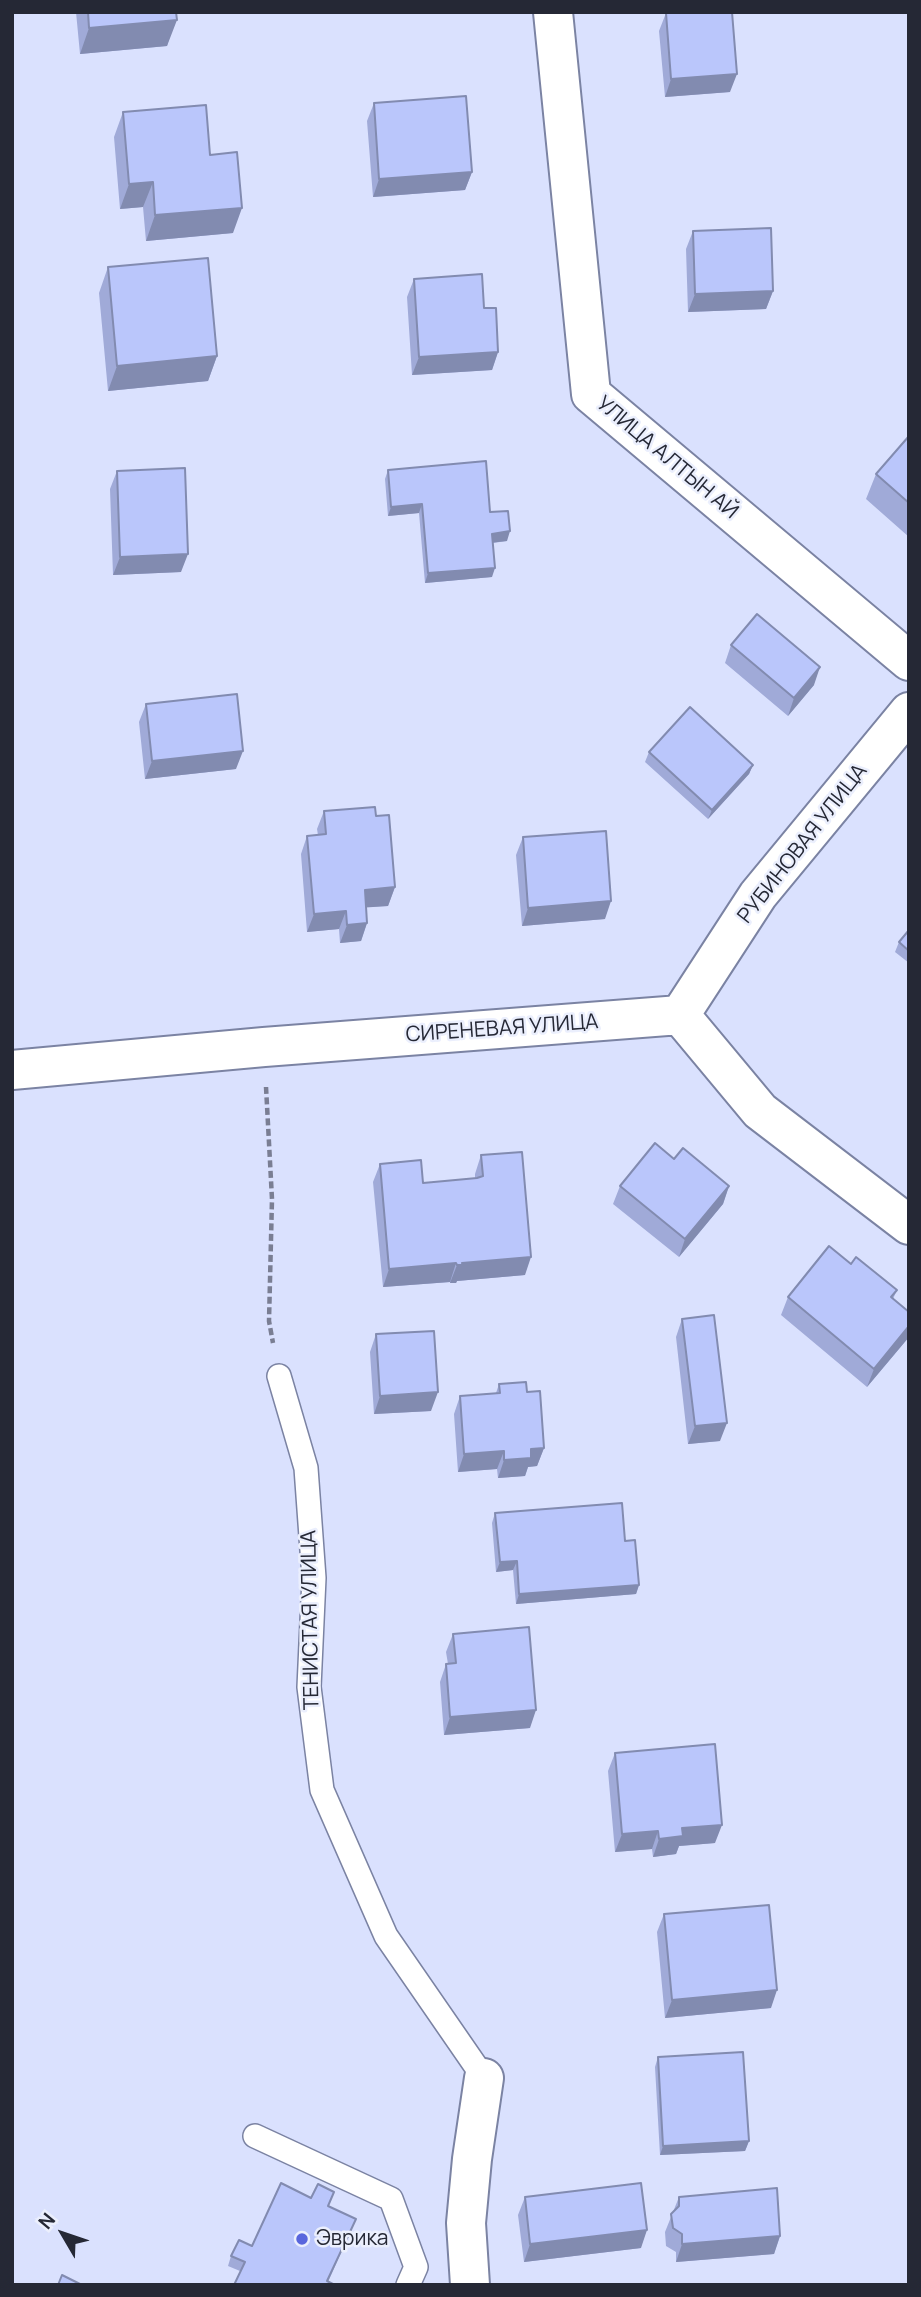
<!DOCTYPE html>
<meta charset="utf-8">
<style>
body{margin:0}
#map{position:relative;width:921px;height:2297px;overflow:hidden;background:#dae1fe;font-family:Manrope,sans-serif}
canvas{display:block}
.frame{position:absolute;inset:0;border:14px solid #252835;pointer-events:none}
.north{position:absolute;left:28px;top:2199px;width:70px;height:70px;-webkit-text-stroke:5px #ebeffd;paint-order:stroke;rotate:309deg;font-size:19px;font-weight:700;line-height:28px;text-align:center;color:#252835}
.north::after{content:'';display:block;margin:auto;width:24px;height:32px;background:#252835;clip-path:polygon(50% 0,100% 100%,50% 72%,0 100%)}
</style>
<div id="map">
<canvas width="921" height="2297"></canvas>
<div class="frame"></div>
<div class="north">N</div>
</div>
<script>
const c = document.querySelector('canvas').getContext('2d');
c.lineJoin = 'round';
function strokePath(path, color, width, dash) {
  c.strokeStyle = color;
  c.lineWidth = width;
  c.lineCap = dash ? 'butt' : 'round';
  c.setLineDash(dash || []);
  c.stroke(path);
}
function fill(path, color) {
  c.fillStyle = color;
  c.fill(path, 'evenodd');
}
function write(font, color, halo, rows, align = 'center') {
  c.font = font + ' Manrope,sans-serif';
  c.lineWidth = 5;
  c.setLineDash([]);
  c.textBaseline = 'middle';
  c.strokeStyle = halo;
  c.fillStyle = color;
  for (const [text, x, y, turn = 0] of rows) {
    c.save();
    c.translate(x, y);
    c.rotate((+turn || 0) * Math.PI / 180);
    c.textAlign = isNaN(turn) ? turn : align;
    if (halo) c.strokeText(text, 0, 0);
    c.fillText(text, 0, 0);
    c.restore();
  }
}
const service = new Path2D(`
 M279,1376l27,92 8,110 -5,109 13,103 64,146 98,142
 M255,2136l136,63 25,68 -8,18`);
const minor = new Path2D(`
 M553,12l38,382 318,267
 M680,1015l78,-120 151,-183
 M680,1015l80,96 149,114
 M12,1070l252,-23 416,-32
 M470,2285l-4,-62 6,-64 12,-81`);
strokePath(service, '#7b83a3', 26);
strokePath(minor, '#7b83a3', 42);
strokePath(new Path2D(`
 M266,1087l6,112 -3,122 4,22`), '#7a7e93', 4.5, [7, 3.5]);
strokePath(service, '#fff', 23);
strokePath(minor, '#fff', 38);
fill(new Path2D(`
 M76,12h100l-9,34 -87,8z
 M666,13l64,79 -65,5 -6,-66z
 M374,103l98,69 -7,18 -92,7 -6,-76z
 M123,112l87,43 23,78 -87,8 -3,-34 -23,2 -6,-72z
 M693,231l80,60 -7,18 -78,3 -2,-63z
 M108,267l109,89 -9,25 -100,10 -9,-98z
 M414,279l70,29 14,44 -6,18 -80,5 -5,-78z
 M909,436v101l-43,-38 10,-25z
 M388,470l102,42 17,29 -14,2 -1,34 -67,6 -6,-70 -31,3 -3,-37z
 M117,471l64,101 -68,3 -3,-86z
 M731,645l83,40 -26,31 -63,-53z
 M146,704l90,65 -91,10 -6,-57z
 M649,752l104,13 -4,9 -41,45 -63,-57z
 M324,811l52,5 19,71 -7,19 -22,1 1,16 -6,18 -21,2 -1,-14 -32,3 -6,-78 6,-18 11,-1 -1,-6z
 M523,837l82,82 -83,7 -6,-71z
 M909,930v33l-14,-11 4,-10z
 M481,1155l44,120 -68,6 -1,2h-6v-1l-67,5 -10,-105 7,-18 43,19 52,-5v-4z
 M674,1159l55,27 -6,18 -44,53 -66,-53 7,-18z
 M851,1264l46,26 -4,9 16,13v25l-42,50 -86,-72 7,-18z
 M682,1319l38,122 -32,3 -12,-107z
 M376,1334l55,77 -57,3 -4,-62z
 M499,1384l28,8 17,56 -7,18 -9,1 -3,9 -27,2 -1,-9 -39,3 -4,-58 6,-18 36,-3z
 M495,1513l130,28 14,44 -3,9 -120,10 -3,-34 -17,2 -4,-49z
 M453,1634l77,94 -86,7 -4,-53 6,-18h2l-2,-12z
 M615,1753l100,90 -36,3 -3,8 -23,3 -1,-8 -37,3 -7,-81z
 M664,1914l107,94 -106,10 -8,-86z
 M658,2057l91,84 -4,10 -85,4 -5,-88z
 M525,2197l116,51 -117,14 -6,-47z
 M679,2197l101,39 -6,18 -98,8v-10l-10,-6 -1,-14z
 M329,2206l23,22 -24,54 -88,-11 -12,-5 3,-10z`), '#a0aad8');
fill(new Path2D(`
 M177,20l-10,26 -87,8 9,-26z
 M737,74l-7,18 -65,5 6,-18z
 M472,172l-7,18 -92,7 6,-18z
 M153,182l-10,25 -23,2 9,-25z
 M242,208l-9,25 -87,8 9,-26z
 M773,291l-7,18 -78,3 7,-18z
 M498,352l-6,18 -80,5 7,-18z
 M217,356l-9,25 -100,10 9,-25z
 M422,504l-3,9 -31,3 3,-9z
 M510,531l-3,10 -18,2 3,-9z
 M188,554l-7,18 -68,3 7,-18z
 M495,568l-3,9 -67,6 3,-10z
 M820,667l-6,18 -26,31 6,-18z
 M243,751l-7,18 -91,10 7,-18z
 M753,765l-4,9 -41,45 4,-9z
 M395,887l-7,19 -30,2 7,-18z
 M611,901l-6,18 -83,7 6,-18z
 M346,911l-7,18 -32,3 7,-18z
 M367,923l-6,18 -21,2 7,-18z
 M729,1186l-6,18 -44,53 6,-18z
 M531,1257l-6,18 -68,6 -1,2h-6l7,-18 5,-2z
 M456,1263l-6,19 -67,5 6,-18z
 M909,1326v11l-42,50 7,-18z
 M438,1392l-7,19 -57,3 6,-18z
 M727,1423l-7,18 -32,3 7,-18z
 M544,1448l-7,18 -9,1 -3,9 -27,2 6,-18 27,-11z
 M504,1451l-7,18 -39,3 6,-18z
 M517,1561l-4,9 -17,2 4,-10z
 M639,1585l-3,9 -120,10 3,-10z
 M536,1710l-6,18 -86,7 6,-18z
 M722,1825l-7,18 -36,3 -3,8 -23,3 6,-18 23,-11z
 M658,1831l-6,18 -37,3 7,-18z
 M777,1990l-6,18 -106,10 7,-18z
 M749,2141l-4,10 -85,4 3,-9z
 M647,2230l-6,18 -117,14 6,-18z
 M780,2236l-6,18 -98,8 6,-18z`), '#828bb0');
const building = new Path2D(`
 M88,12h88l1,8 -88,8z
 M676,12h56l5,62 -66,5 -5,-66z
 M466,96l6,76 -93,7 -5,-76z
 M206,105l4,50 27,-3 5,56 -87,7 -2,-33 -24,2 -6,-72z
 M771,228l2,63 -78,3 -2,-63z
 M208,258l9,98 -100,10 -9,-99z
 M482,274l2,34h12l2,44 -79,5 -5,-78z
 M909,436v67l-33,-29z
 M486,461l4,51 18,-1 2,20 -18,3 3,34 -67,5 -6,-69 -31,3 -3,-37z
 M185,468l3,86 -68,3 -3,-86z
 M757,614l63,53 -26,31 -63,-53z
 M237,694l6,57 -91,10 -6,-57z
 M690,707l63,58 -41,45 -63,-58z
 M375,807l1,9 13,-1 6,72 -30,3 2,33 -20,2 -1,-14 -32,3 -7,-78 19,-2 -2,-23z
 M606,831l5,70 -83,7 -5,-71z
 M909,930v21l-10,-9z
 M655,1143l19,16 9,-11 46,38 -44,53 -65,-53z
 M522,1152l9,105 -69,6 1,2h-6l-1,-2 -67,6 -9,-105 41,-4 2,23 54,-5 6,-2 -2,-21z
 M829,1246l22,18 5,-7 41,33 -6,7 18,15v14l-35,43 -86,-72z
 M714,1315l13,108 -32,3 -13,-107z
 M434,1331l4,61 -58,4 -4,-62z
 M526,1382l1,10 13,-1 4,57 -13,1v9l-27,2v-9l-40,3 -4,-58 40,-3 -1,-9z
 M622,1503l3,38 10,-1 4,45 -120,9 -2,-33 -17,1 -5,-49z
 M529,1627l7,83 -86,7 -4,-53 10,-1 -3,-29z
 M715,1744l7,81 -40,3 1,8 -24,3 -1,-8 -36,3 -7,-81z
 M769,1905l8,85 -105,10 -8,-86z
 M743,2052l6,89 -86,5 -5,-89z
 M281,2183l30,15 7,-14 16,8 -6,14 28,13 -29,62 8,4h-101l11,-23 -14,-6 8,-16 13,6z
 M641,2183l6,47 -117,14 -5,-47z
 M777,2188l3,48 -98,8v-10l-9,-6 -2,-14 8,-8v-9z
 M62,2275l20,10h-24z`);
fill(building, '#bac6fb');
strokePath(building, '#828bb0', 2);
for (const [x, y, r, color] of [
 [302,2239,7,"#5966dd"]
]) {
  const dot = new Path2D();
  dot.arc(x, y, r, 0, 2 * Math.PI);
  c.fillStyle = color;
  c.fill(dot);
  strokePath(dot, '#ebeffd', 2.5);
}
write('21px', '#252835', '#ebeffd', [
 ["УЛИЦА АЛТЫН АЙ",667,458,40],
 ["РУБИНОВАЯ УЛИЦА",803,844,-52],
 ["СИРЕНЕВАЯ УЛИЦА",502,1029,-4],
 ["ТЕНИСТАЯ УЛИЦА",311,1620,-91]
]);
write('21px', '#252835', '#ebeffd', [
 ["Эврика",316,2239]
], 'left');
</script>
